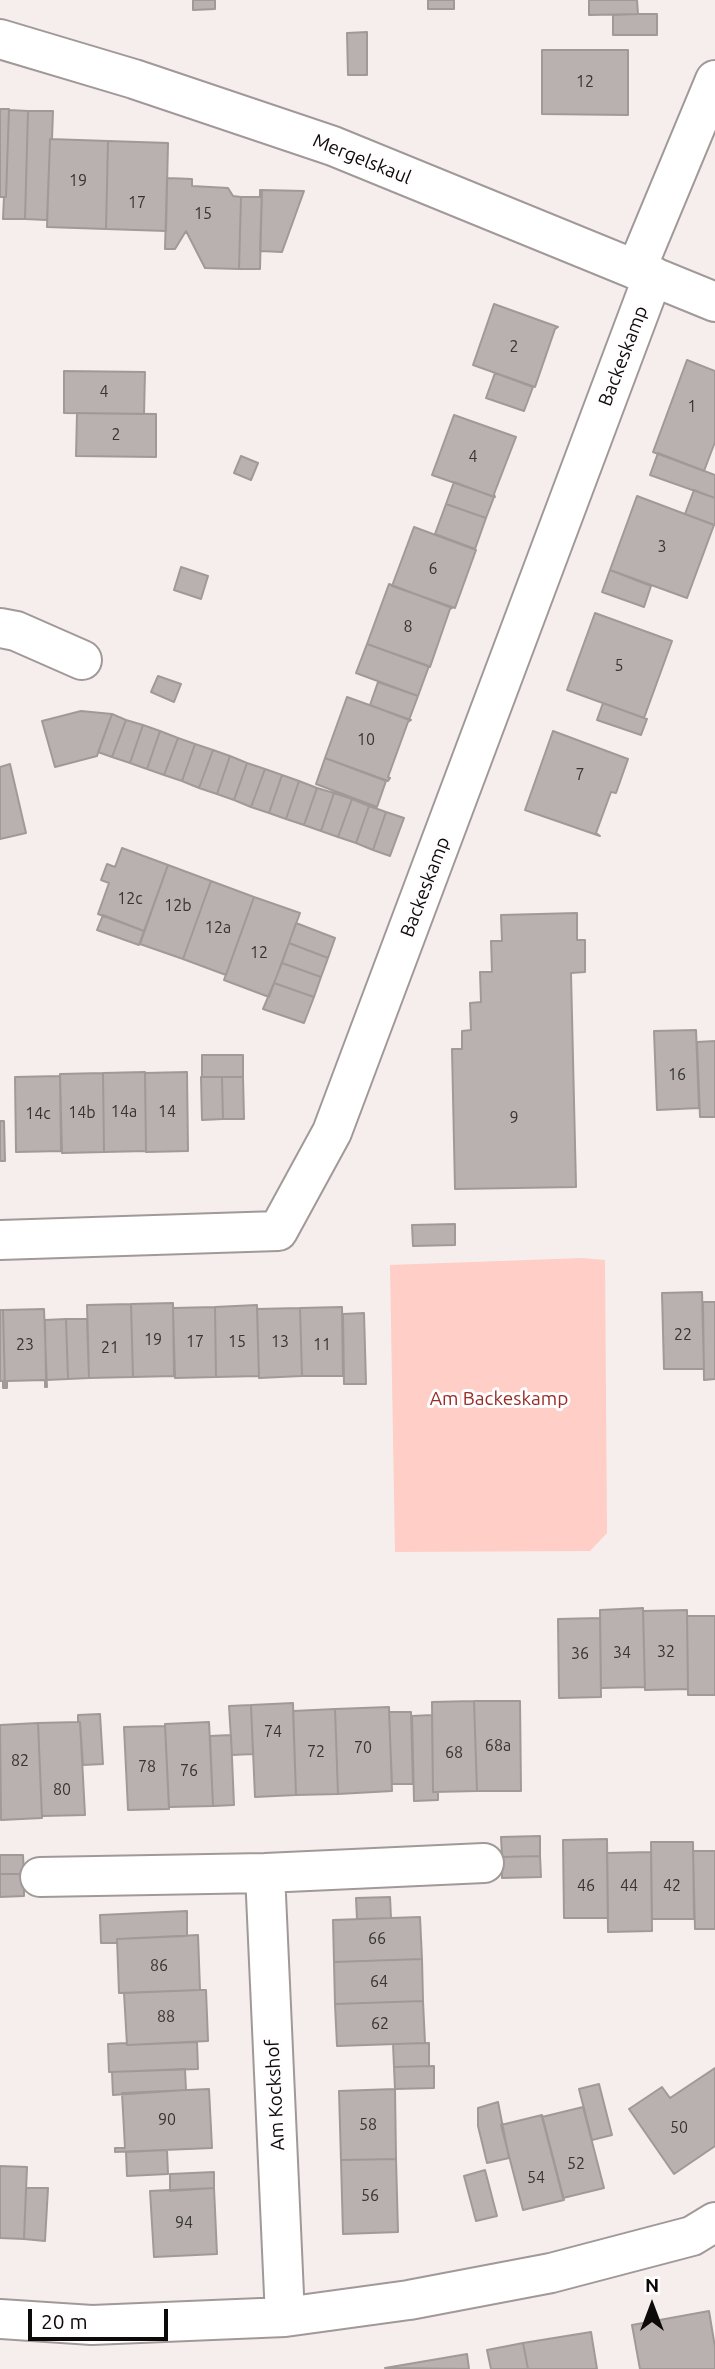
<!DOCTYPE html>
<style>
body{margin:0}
#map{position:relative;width:715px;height:2369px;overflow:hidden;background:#f6eeed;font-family:Ubuntu,sans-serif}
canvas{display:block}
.north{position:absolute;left:617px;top:2271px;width:70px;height:70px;-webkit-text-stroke:5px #fffdfd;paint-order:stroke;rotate:0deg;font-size:19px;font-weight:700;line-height:28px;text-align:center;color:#0d0b0a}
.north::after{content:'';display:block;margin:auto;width:24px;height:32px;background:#0d0b0a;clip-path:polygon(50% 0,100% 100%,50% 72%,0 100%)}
.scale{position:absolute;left:28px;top:2309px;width:140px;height:32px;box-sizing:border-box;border:4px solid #0d0b0a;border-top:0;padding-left:9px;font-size:21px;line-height:24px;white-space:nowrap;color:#0d0b0a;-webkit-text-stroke:5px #fffdfd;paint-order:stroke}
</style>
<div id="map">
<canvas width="715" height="2369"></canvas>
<div class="north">N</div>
<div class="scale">20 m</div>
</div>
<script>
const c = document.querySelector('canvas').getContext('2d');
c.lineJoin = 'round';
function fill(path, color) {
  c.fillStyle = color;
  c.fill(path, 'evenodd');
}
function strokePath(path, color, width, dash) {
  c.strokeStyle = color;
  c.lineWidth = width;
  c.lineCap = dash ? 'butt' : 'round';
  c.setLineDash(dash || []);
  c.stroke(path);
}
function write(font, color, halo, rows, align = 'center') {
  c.font = font + ' Ubuntu,sans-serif';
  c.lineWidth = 6;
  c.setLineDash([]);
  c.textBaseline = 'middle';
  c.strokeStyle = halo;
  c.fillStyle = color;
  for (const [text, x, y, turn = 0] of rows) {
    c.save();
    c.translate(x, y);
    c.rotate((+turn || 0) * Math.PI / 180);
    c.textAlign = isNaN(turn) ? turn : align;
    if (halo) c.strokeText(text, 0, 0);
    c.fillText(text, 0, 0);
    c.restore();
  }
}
fill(new Path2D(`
 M582,1258l23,2 2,273 -17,18 -195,1 -5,-287z`), '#fecec7');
const building = new Path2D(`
 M193,0h22v9l-22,1z
 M428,0h26v9h-26z
 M589,0h48l1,14 -49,1z
 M638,14h19v21h-44v-20z
 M367,32v43h-19l-1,-42z
 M542,50h86v65l-86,-1z
 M0,109h9l-3,88h-6z
 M9,110l19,1 -3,108h-22l1,-22h2z
 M28,111h25l-1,28h-2l-3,81 -22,-1z
 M50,139l58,2 -2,88 -59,-2z
 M108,141l60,2 -2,88 -60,-2z
 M167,178l25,1v7l36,2 5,8 8,1 -2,72 -34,-1 -19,-37 -11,18h-10z
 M260,190h2l-2,79h-21l2,-72h19z
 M262,190l42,1 -22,61 -22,-1z
 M494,304l64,23 -3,2 -20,58 -62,-22z
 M687,360l28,11v71l-11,29 -51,-19z
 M64,371l81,1 -1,42 -80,-1z
 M495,373l38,14 -9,24 -38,-13z
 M77,413l79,1v43l-80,-1z
 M454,415l62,22 -22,57 1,3 -63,-22z
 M658,453l57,22v23l-65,-23z
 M241,456l17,7 -7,17 -17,-7z
 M454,482l40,15 -8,21 -40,-14z
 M694,490l21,8v27l-30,-11z
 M637,496l77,29 -27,73 -77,-28z
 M446,504l40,14 -11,31 -40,-15z
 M414,527l62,23 -21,58 -63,-22z
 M181,567l27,9 -7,23 -27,-9z
 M610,570l41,16 -7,21 -42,-15z
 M389,584l63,24 -2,1 -20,58 -63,-23z
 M595,613l77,28 -28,77 -77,-28z
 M367,644l62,22 -11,30 -62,-23z
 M158,676l23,8 -7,18 -23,-10z
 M378,682l40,14 -9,24 -39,-15z
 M347,697l64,23 -3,2 -20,55 2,1 -2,3 -63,-23z
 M603,703l44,16 -6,16 -44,-15z
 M81,711l31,3 -15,42 -42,11 -13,-46z
 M112,714l14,6 -14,37 -14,-5z
 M126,720l17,5 -13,38 -18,-6z
 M143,725l17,6 -13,38 -17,-6z
 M160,731l18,7 -14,37 -17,-6z
 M553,731l75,28 -12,34 -5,-1 -15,41 4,3 -75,-26z
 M178,738l17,6 -13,37 -18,-6z
 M195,744l18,6 -14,38 -17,-7z
 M213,750l17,6 -13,38 -18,-6z
 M230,756l17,7 -13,37 -17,-6z
 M325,758l61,23 -9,26 -61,-23z
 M247,763l18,6 -14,38 -17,-7z
 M10,764l16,69 -26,6v-72z
 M265,769l17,6 -13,38 -18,-6z
 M282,775l17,6 -13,38 -17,-6z
 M299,781l18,7 -13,37 -18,-6z
 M317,788l17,5 -13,38 -17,-6z
 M334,793l18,6 -14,38 -17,-6z
 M352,799l17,7 -13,37 -18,-6z
 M369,806l17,6 -13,38 -17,-7z
 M386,812l18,6 -14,38 -17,-6z
 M122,848l46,17 -24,66 -46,-17 11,-31 -8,-3 6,-16 8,3z
 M168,865l43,16 -28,78 -43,-15z
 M211,881l43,16 -28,78 -43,-16z
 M254,897l46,16 -31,84 -45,-17z
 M577,913v27h8v32l-14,1 5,214 -121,2 -3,-140h10v-18l9,-1 -1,-27 11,-1 -1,-30h12l-1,-31h11l-1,-26z
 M103,915l41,16 -5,14 -42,-15z
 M296,923l39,15 -7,20 -39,-15z
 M289,943l39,15 -7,19 -39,-14z
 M282,963l39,14 -7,20 -40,-14z
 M274,983l40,14 -10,26 -41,-14z
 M696,1030l3,78 -42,2 -3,-79z
 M715,1041v76h-15l-3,-75z
 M202,1055h41v22h-41z
 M145,1072l1,79 -42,1 -1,-79z
 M187,1072l1,79 -42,1 -1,-79z
 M103,1073l1,79 -42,1 -2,-79z
 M60,1076l1,75 -45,1 -1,-75z
 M201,1077h21l1,42 -21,1z
 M222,1077h21l1,42h-21z
 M0,1121h4l1,40h-5z
 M455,1224v21l-42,1 -1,-21z
 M702,1292l2,77h-40l-2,-76z
 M703,1302h12v77l-11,1z
 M173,1303l1,73 -41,1 -2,-73z
 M131,1304l2,73 -44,1 -2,-73z
 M257,1305l2,71 -43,1 -1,-70z
 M215,1307l1,70 -41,1 -2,-70z
 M342,1307l1,69h-41l-2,-68z
 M300,1308l2,68 -43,2 -2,-69z
 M44,1309l3,78h-2v-7l-38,1v7h-2l-2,-78z
 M0,1310h3l2,78h-2v-7h-3z
 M364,1313l2,71h-22l-1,-70z
 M66,1319l2,60 -22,1 -1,-60z
 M66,1319h21l2,59 -21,1z
 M643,1608l2,79 -44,1 -1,-78z
 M687,1610l1,79 -43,1 -2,-79z
 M687,1616h28v79h-27z
 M600,1618l1,79 -42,1 -1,-79z
 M474,1701l3,90 -44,1 -1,-90z
 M474,1701h46l1,90h-44z
 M293,1703l3,92 -41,2 -4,-92z
 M251,1705l2,49 -21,1 -3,-49z
 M389,1707l3,84 -54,3 -3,-85z
 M335,1709l3,85 -42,1 -3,-84z
 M389,1712h22l2,72h-21z
 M100,1714l3,50 -20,1 -3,-43h-2v-7z
 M432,1715l1,77h5v8l-24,1 -2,-85z
 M78,1722h2l5,93 -43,1 -4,-93z
 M209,1722l4,84 -44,1 -4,-83z
 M38,1723l4,95 -41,2 -1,-95z
 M165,1726l4,83 -41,1 -4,-83z
 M231,1735l3,70 -21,1 -3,-70z
 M540,1836v20l-38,1 -1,-20z
 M607,1839l1,79h-44l-1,-78z
 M651,1842h42l1,77h-42z
 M693,1851h22v78h-20z
 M651,1852l1,79 -44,1 -1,-79z
 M0,1855h23l1,19h-24z
 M540,1856l1,21 -39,1v-21z
 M0,1874h24v22l-24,1z
 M390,1897l1,21 -34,1 -1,-21z
 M187,1911v25l-70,3v4h-16l-1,-28z
 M420,1917l2,42 -88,3 -1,-42z
 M198,1935l2,55 -81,3 -2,-54z
 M422,1959l1,42 -88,3 -1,-42z
 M200,1990h6l2,51 -81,4 -3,-52z
 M423,2001l2,42 -88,3 -2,-42z
 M197,2042l1,27 -89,3 -1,-28 18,-1 1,2z
 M429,2043v23l-35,1 -1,-23z
 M434,2066v22l-39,1 -1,-22z
 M715,2068v78l-41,28 -45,-65 33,-22 8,11z
 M185,2069l1,21 -73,5 -1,-23z
 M599,2084l13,51 -20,5 -13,-51z
 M209,2089l3,59 -97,4v-4h10l-3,-55z
 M395,2089l1,70 -55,1 -2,-69z
 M498,2102l11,56 -22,5 -9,-37v-18z
 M583,2107l21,81 -41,10 -21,-81z
 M542,2115l22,85 -41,10 -22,-85z
 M167,2150l1,24 -41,2 -1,-24z
 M396,2159l2,73 -55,2 -2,-74z
 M0,2166l27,1 -3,72 -24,-1z
 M485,2170l12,46 -21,5 -12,-45z
 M214,2172v16l-44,3v-17z
 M26,2188h22l-3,53 -21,-2z
 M214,2188l3,66 -63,3 -4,-66z
 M709,2311l6,36v22h-75l-8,-44z
 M591,2332l6,37h-69l-5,-26z
 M523,2343l5,26h-37l-4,-19z
 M467,2354l2,15 -84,-1z`);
fill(building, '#b9b1b0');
strokePath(building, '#a19998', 2);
const street = new Path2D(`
 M0,39l134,40 199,67 382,156
 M636,270l79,-190
 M0,628l16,3 66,29
 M0,1240l278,-9 54,-99 321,-856
 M265,1873l20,444
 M40,1877l225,-4 219,-10
 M0,2319l92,6 193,-8 124,-17 142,-27 141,-37 23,-14`);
strokePath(street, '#a19998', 42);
strokePath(street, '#fff', 38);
write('16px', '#383434', null, [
 ["12",585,82],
 ["19",78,181],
 ["17",137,203],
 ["15",203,214],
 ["2",514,347],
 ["4",104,392],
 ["1",692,407],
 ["2",116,435],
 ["4",473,457],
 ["3",662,547],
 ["6",433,569],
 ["8",408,627],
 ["5",619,666],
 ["10",366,740],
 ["7",580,775],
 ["12c",130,899],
 ["12b",178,906],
 ["12a",218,928],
 ["12",259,953],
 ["16",677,1075],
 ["14a",124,1112],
 ["14",167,1112],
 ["14b",82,1113],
 ["14c",38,1114],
 ["9",514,1118],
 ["22",683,1335],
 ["19",153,1340],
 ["17",195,1342],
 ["15",237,1342],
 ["13",280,1342],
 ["23",25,1345],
 ["11",322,1345],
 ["21",110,1348],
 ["32",666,1652],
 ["34",622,1653],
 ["36",580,1654],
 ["74",273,1732],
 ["68a",498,1746],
 ["70",363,1748],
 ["72",316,1752],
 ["68",454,1753],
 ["82",20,1761],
 ["78",147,1767],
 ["76",189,1771],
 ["80",62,1790],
 ["46",586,1886],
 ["44",629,1886],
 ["42",672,1886],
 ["66",377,1939],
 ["86",159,1966],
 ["64",379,1982],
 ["88",166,2017],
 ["62",380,2024],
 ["90",167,2120],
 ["58",368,2125],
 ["50",679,2128],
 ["52",576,2164],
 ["54",536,2178],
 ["56",370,2196],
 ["94",184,2223]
]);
write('19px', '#0d0b0a', '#fffdfd', [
 ["Mergelskaul",362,159,22],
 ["Backeskamp",623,356,-69],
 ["Backeskamp",425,887,-69],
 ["Am Kockshof",275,2095,-93]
]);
write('19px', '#972d27', '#fffdfd', [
 ["Am Backeskamp",499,1399]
]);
</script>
